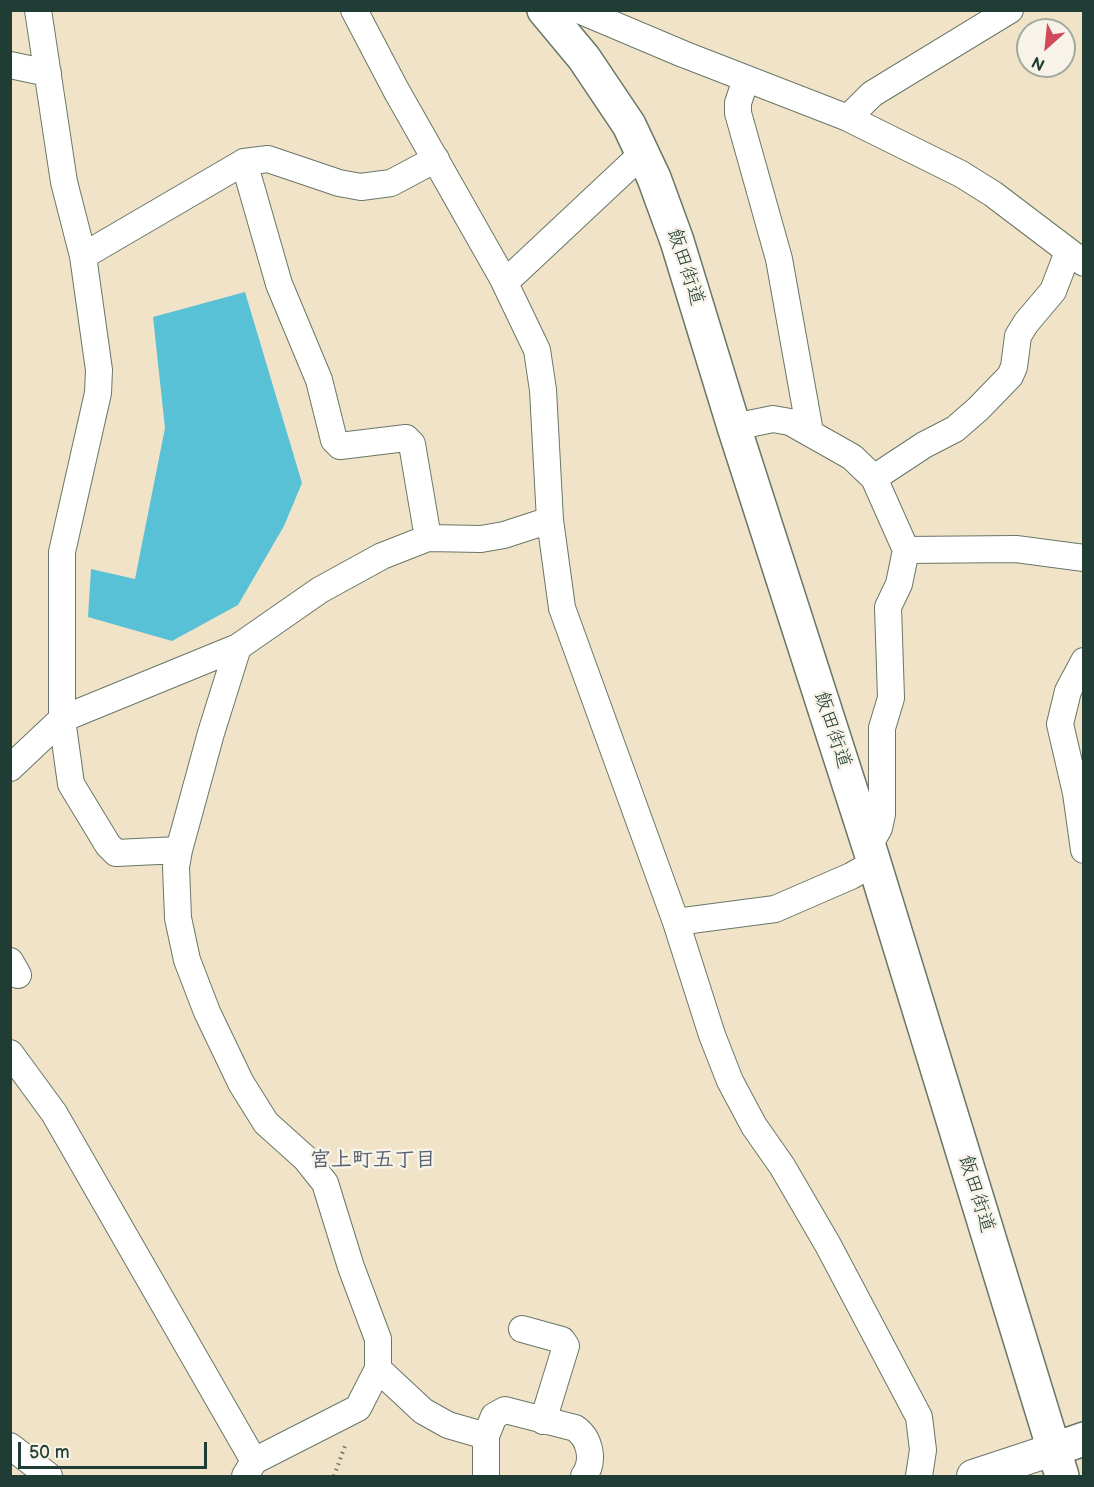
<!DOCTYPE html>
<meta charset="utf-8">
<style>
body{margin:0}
#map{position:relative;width:1094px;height:1487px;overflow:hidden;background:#f1e3c7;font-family:"Balsamiq Sans",sans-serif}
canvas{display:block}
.frame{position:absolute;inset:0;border:12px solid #1f3d34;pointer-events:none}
.north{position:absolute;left:1016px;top:18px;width:60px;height:60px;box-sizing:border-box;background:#f7f3e8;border:2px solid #a1aaa0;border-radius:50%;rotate:207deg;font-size:16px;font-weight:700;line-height:24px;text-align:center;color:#1f3d34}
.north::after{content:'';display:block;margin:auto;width:21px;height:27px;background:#d1495b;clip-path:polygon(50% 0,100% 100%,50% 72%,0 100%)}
.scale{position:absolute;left:18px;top:1442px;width:189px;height:27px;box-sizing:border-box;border:3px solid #1f3d34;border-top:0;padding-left:8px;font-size:18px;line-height:21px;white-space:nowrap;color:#1f3d34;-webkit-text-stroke:4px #f7f3e8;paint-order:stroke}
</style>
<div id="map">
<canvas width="1094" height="1487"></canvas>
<div class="frame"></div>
<div class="north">N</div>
<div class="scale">50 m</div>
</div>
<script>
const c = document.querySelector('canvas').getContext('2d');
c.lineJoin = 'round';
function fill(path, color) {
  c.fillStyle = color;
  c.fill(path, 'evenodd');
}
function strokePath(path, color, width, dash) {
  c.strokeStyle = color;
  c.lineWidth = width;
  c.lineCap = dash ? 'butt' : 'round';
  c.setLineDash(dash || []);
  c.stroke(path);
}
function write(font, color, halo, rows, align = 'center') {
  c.font = font + ' "Balsamiq Sans","Klee One",sans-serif';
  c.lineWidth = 5;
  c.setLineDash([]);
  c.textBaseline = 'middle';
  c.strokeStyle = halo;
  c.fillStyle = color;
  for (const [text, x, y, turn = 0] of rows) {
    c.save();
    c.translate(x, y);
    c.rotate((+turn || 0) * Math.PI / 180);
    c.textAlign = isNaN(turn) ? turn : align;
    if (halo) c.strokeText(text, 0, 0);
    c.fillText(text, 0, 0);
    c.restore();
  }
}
fill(new Path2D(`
 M245,292l57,191 -18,43 -46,79 -66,36 -84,-24 3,-48 44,10 30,-151 -12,-111z`), '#59c1d6');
const minor = new Path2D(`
 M38,10l26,172 19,74 16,114 -1,23 -36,159v167l9,65 37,61 8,8 63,-3
 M354,10l42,80 106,187 35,73 6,40 7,130 12,88 114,314 36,113 18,46 24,45 28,40 46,79 91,172 4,33 -4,26
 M579,10l104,44 165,64 113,56 32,20 91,69
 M10,65l38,8
 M746,79l-8,24v10l41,146 31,173
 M848,118l24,-24 138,-84
 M244,162l24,-3 71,24 22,4 30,-4 45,-24
 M83,256l161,-94 35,122 40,96 15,60 6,6 66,-8 6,6 16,94
 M502,277l12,-3 128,-120
 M734,427l39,-8 17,3 62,35 22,21 32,72 -7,34 -11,23 3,91 -9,30v86l-3,14 -10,18
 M874,478l50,-33 31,-16 23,-20 32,-33 4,-9 4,-31 8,-13 27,-32 15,-39
 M906,550l110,-1 68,9
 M238,647l-27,86 -32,117 -3,17 2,51 9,42 20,52 34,71 25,40 39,35 20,25 26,84 27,72v30l-20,39 -104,53 -9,15
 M10,768l52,-49 176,-72 82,-57 62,-34 46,-18 53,1 23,-4 46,-15
 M1084,788l-8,5 8,57
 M1076,793l-16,-69 8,-33 16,-30
 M676,922l99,-13 76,-33 23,-13
 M10,961l8,14
 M10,1053l44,60 200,348
 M522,1329l40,11 4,6 -23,75
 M378,1369l45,42 25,14 38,11
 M10,1446l39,30
 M486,1476v-40l8,-20 11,-6 70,18c15,10 20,33 9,48`);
const tertiary = new Path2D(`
 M973,1476l82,-27`);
const secondary = new Path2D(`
 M544,10l40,48 45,67 25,53 23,63 57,186 139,432 189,617
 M1055,1449l29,-10`);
strokePath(minor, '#687767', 28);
strokePath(tertiary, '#687767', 34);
strokePath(secondary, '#687767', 36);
strokePath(new Path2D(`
 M334,1476l12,-33`), '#687767', 4, [1.5, 4.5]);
strokePath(minor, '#fff', 26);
strokePath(tertiary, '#fff', 32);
strokePath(secondary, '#fff', 33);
write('20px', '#1f3d34', '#f7f3e8', [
 ["飯田街道",685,267,72],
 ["飯田街道",832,730,72],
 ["飯田街道",976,1194,73]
]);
write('bold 21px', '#56616e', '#f7f3e8', [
 ["宮上町五丁目",373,1161]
]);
</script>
